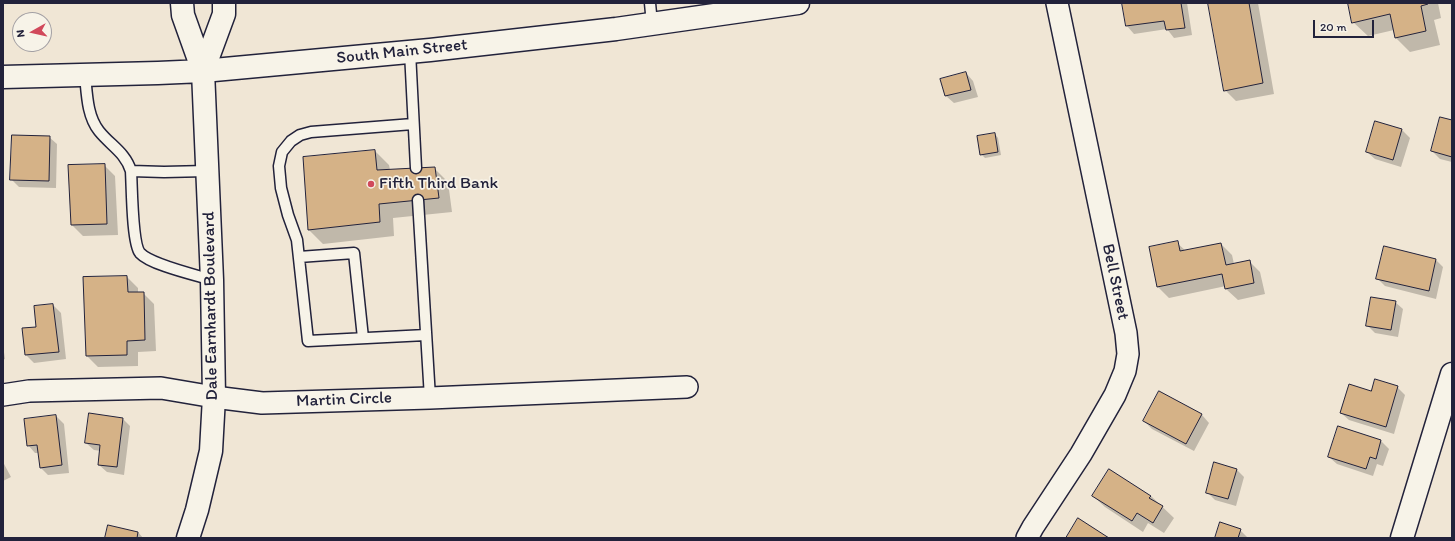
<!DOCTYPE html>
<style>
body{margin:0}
#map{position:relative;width:1455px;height:541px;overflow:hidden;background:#f0e6d5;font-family:Itim,sans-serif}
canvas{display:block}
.frame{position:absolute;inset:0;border:4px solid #22223b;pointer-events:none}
.north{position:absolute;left:12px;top:12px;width:40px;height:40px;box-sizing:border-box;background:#f7f3e8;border:1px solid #a29fa3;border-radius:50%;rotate:262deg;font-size:11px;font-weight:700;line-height:16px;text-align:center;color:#22223b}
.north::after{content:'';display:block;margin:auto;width:14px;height:18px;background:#d1495b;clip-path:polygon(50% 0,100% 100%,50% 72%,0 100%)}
.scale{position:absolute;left:1313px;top:20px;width:61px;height:18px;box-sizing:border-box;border:2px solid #22223b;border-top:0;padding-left:5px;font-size:12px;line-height:14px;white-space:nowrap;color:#22223b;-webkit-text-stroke:3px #f7f3e8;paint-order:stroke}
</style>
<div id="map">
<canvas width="1455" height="541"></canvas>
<div class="frame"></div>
<div class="north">N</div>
<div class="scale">20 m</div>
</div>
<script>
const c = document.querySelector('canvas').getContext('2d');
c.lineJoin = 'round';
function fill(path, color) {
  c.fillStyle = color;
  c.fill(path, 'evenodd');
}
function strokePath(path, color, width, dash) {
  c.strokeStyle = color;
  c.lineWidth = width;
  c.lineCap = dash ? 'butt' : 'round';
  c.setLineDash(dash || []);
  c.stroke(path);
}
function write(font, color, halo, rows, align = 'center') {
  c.font = font + ' Itim,sans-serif';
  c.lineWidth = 3.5;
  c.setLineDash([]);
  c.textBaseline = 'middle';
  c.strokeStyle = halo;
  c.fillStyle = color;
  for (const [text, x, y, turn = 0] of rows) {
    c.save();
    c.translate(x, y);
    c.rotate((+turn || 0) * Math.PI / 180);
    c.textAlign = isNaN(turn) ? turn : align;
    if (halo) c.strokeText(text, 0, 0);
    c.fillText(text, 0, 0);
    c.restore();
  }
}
fill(new Path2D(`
 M1128,3h59l5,32 -18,3 -7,-9 -33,5 -7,-8z
 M1209,3h49l16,91 -38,7 -11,-11z
 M1349,3h89l3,15 -7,2 6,25 -30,7 -14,-14 -2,-8 -26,6 -15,-14z
 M966,73l7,8 5,16 -24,6 -8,-7z
 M1452,121v41l-12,-3 -8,-8z
 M1376,122l26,8 8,8 -9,29 -26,-8 -8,-7z
 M995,134l3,4 3,17 -16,3 -4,-4z
 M49,137l8,7 -1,44 -37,-1 -8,-8z
 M375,151l14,14 1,5 44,-2 14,14 4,30 -59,6 1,18 -71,8 -14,-14z
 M104,165l11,11 3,59 -35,1 -11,-11z
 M1177,243l9,8 35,-7 11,11 2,9 15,-3 11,11 5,22 -27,6 -12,-11v-3l-57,12 -11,-11z
 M1436,260l7,7 -7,32 -51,-13 -7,-7z
 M127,277l11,11v5h5l11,11 2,47 -18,1v14l-40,1 -11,-11z
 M1395,302l8,7 -5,28 -23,-4 -8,-8z
 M53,305l8,8 5,46 -32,4 -8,-8 11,-28z
 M3,345l2,14 -2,1z
 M1397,387l8,8 -11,39 -45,-14 -8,-7 31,-21z
 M1159,392l43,23 7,8 -15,28 -42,-22 -8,-8z
 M56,416l8,8 5,49 -21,2 -7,-7 -2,-15h-4l-7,-8z
 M123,419l7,7 -6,49 -17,-3 -8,-7 2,-14 -7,-1 -8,-7z
 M1338,427l43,14 8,8 -6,17 -6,-2 -4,12 -36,-12 -8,-7z
 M3,462l8,15 -8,4z
 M1236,469l8,8 -8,29 -21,-6 -8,-8z
 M1093,496h58l23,22 -10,15 -16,-10 -5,9 -38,-25z
 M1240,530l8,8h-32z
 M138,532l5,6h-37z`), '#0003');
const building = new Path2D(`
 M1122,3h59l4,25 -19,2 -2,-9 -38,5z
 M1208,3h41l14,80 -39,8z
 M1348,3h79l1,1 -7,2 5,25 -31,7 -5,-24 -38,9z
 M966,72l5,18 -26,6 -5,-17z
 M1440,117l12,3v37l-21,-6z
 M1375,121l27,8 -9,31 -27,-8z
 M995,133l3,19 -18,3 -3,-19z
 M12,135l38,1 -1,45 -39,-1z
 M375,150l2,20 58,-3 4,31 -60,6 1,18 -72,8 -5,-73z
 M105,164l2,60 -36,1 -3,-60z
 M1178,241l2,10 41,-8 5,22 24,-5 4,23 -29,6 -3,-15 -65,13 -8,-40z
 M1384,246l52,13 -7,32 -53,-12z
 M127,276l1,16h16l1,48 -18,1v14l-41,1 -3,-79z
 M1371,297l25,4 -5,29 -25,-4z
 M53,304l6,48 -34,3 -3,-27 14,-1 -2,-21z
 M1375,379l23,7 -12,41 -46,-14 9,-29 22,7z
 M1159,391l43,23 -16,30 -43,-23z
 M89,413l34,5 -6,49 -19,-2 2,-20 -15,-2z
 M56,415l6,50 -22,3 -3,-23 -10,1 -3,-27z
 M1338,426l43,14 -5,19 -6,-2 -4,12 -38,-12z
 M1214,462l23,7 -9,30 -22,-6z
 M1109,469l42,27 -2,2 14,8 -10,17 -16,-10 -5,8 -40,-25z
 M1078,518l31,20h-43z
 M1220,522l21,7 -3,9h-23z
 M108,525l30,7 -1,6h-32z`);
fill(building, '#d5b287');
strokePath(building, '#22223b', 1);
const lane = new Path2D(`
 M650,3l2,21
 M410,52l6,116
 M85,75c2,19 2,41 14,56 12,15 26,21 32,40 1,16 1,72 9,82 11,12 56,22 72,27
 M413,124l-102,8 -11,3 -9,6 -9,11 -3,14 2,22 7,27 9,25 11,101 118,-6
 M131,171l33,1 43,-1
 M418,200l12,198
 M299,257l55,-4 9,85`);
const street = new Path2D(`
 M3,395l26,-4 132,-3 53,9 48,6 168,-5 257,-11
 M1027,538l6,-11 48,-73 34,-59 10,-24 3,-17 -2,-21 -69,-330`);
const secondary = new Path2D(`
 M203,71l227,-21 186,-21 182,-26
 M1402,538l50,-164`);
const primary = new Path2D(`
 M182,3l1,12 20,56 9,209 2,117 -3,54 -14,59 -9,28
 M203,71l21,-57v-11
 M3,77l155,-4 45,-2`);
strokePath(lane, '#22223b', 13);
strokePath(street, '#22223b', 24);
strokePath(secondary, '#22223b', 25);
strokePath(primary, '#22223b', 25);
strokePath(lane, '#f7f3e8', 10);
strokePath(street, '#f7f3e8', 21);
strokePath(secondary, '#f7f3e8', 22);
strokePath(primary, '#f7f3e8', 22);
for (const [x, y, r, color] of [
 [371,184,4,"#d1495b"]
]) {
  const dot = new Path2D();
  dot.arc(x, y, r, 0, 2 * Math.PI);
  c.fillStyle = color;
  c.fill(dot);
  strokePath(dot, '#f7f3e8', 1.5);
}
write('17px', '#22223b', '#f7f3e8', [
 ["South Main Street",402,52,-6],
 ["Bell Street",1115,282,78],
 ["Dale Earnhardt Boulevard",211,306,-91],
 ["Martin Circle",344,400,-2]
]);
write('17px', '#22223b', '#f7f3e8', [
 ["Fifth Third Bank",379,184]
], 'left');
</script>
